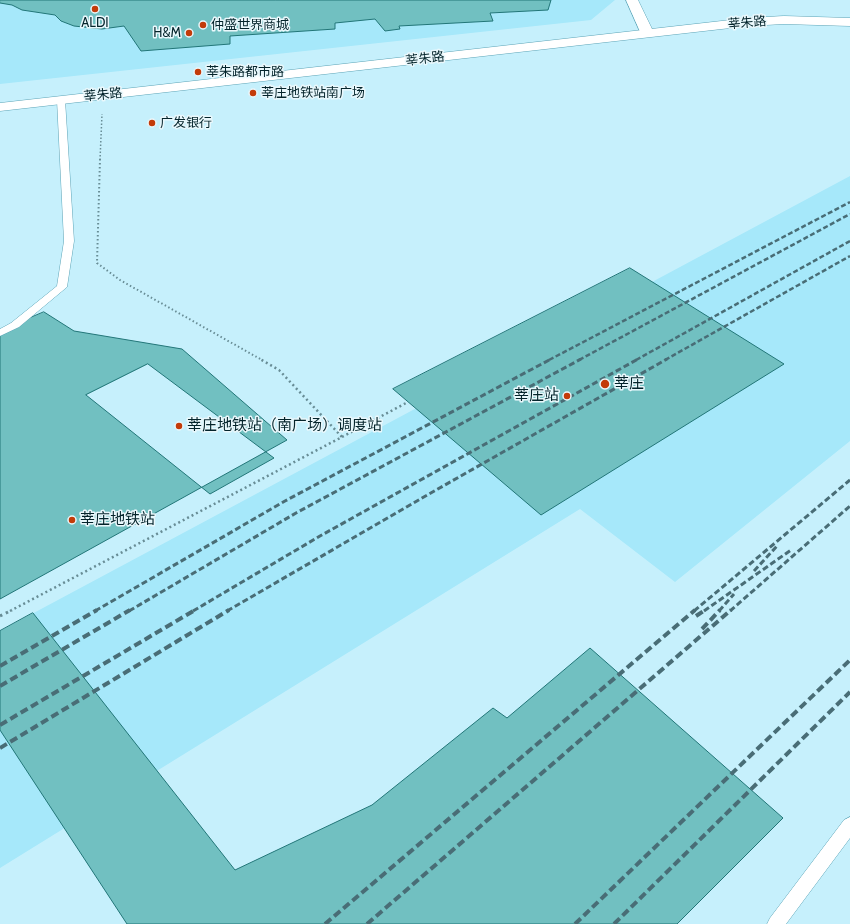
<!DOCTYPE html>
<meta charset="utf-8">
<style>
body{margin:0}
canvas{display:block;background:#c6f0fc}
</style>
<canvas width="850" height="924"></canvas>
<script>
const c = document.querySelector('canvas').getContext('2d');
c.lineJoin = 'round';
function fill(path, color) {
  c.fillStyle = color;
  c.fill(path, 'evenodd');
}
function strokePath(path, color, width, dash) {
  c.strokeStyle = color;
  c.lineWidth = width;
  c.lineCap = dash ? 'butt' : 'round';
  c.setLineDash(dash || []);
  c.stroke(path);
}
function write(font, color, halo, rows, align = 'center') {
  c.font = font + ' Cabin,"Noto Sans SC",sans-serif';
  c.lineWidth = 3;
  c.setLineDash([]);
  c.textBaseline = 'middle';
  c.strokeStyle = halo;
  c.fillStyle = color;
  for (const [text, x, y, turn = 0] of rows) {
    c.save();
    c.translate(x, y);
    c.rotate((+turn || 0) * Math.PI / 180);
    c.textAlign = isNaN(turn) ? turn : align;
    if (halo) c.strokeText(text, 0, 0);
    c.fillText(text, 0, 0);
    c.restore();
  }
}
fill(new Path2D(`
 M0,0h615l-24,20 -591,64z
 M850,176v265l-175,141 -95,-73 -580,359v-237z`), '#a6e8fa');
const building = new Path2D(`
 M0,0h551l-3,10 -58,3 3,8 -94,5 1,3 -15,2 -10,-12 -40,4v6l-105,7v8l-89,7 -17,-25 -22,3 -28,-3 -13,-5 -6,-6 -33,-5 -10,-5 -12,-2z
 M630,268l154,96 -243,151 -148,-126z
 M44,312l30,19 108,18 105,91 -287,159v-268z
 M148,364l126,94 -64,36 -124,-99z
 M33,613l202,257 137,-65 121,-97 14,10 83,-70 193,170 -106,106h-550l-127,-194v-99z`);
fill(building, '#71c0c1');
strokePath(building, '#227678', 1);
const service = new Path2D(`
 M58,98h3l4,2 9,141 -7,46 -48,40 -19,9v-7l11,-6 46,-37 7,-45 -7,-141z
 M850,817v21l-64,86h-19l3,-6 74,-98z`);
const minor = new Path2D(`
 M626,0h12l16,33 -2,3h-10z`);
const tertiary = new Path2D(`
 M784,16l66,2v8l-66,-2 -36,2 -748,85v-8l748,-85z`);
strokePath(service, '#5ca4b7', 1);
strokePath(minor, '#5ca4b7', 1);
strokePath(tertiary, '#5ca4b7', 1);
strokePath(new Path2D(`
 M100,160l2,-46`), '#688d96', 1.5, [1.5, 2]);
strokePath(new Path2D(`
 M100,159l-3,104 23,17 142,80`), '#688d96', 2, [1.5, 2.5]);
strokePath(new Path2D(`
 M342,437l66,-35
 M10,611l332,-174 -63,-67 -19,-11`), '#688d96', 2.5, [2, 3]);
strokePath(new Path2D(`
 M0,616l12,-6`), '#688d96', 3, [2.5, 4]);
fill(service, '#fff');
fill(minor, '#fff');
fill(tertiary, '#fff');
strokePath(new Path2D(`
 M549,360l301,-158
 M579,360l271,-146
 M636,360l214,-119
 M665,360l185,-104`), '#496d76', 2.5, [5, 2.5]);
strokePath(new Path2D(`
 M754,571l23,-25
 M95,611l190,-110 266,-142
 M129,611l167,-98 285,-154
 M193,611l127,-75 318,-177
 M227,611l195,-113 245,-139
 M694,611l156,-131
 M704,611l87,-61
 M719,611l15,-17
 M730,611l120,-105`), '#496d76', 3, [6, 3]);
strokePath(new Path2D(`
 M696,616l9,-6
 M702,629l18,-19
 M0,666l97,-56
 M0,686l130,-76
 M0,725l195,-115
 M0,748l229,-138
 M325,924l370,-314
 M367,924l364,-314
 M575,924l275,-264
 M614,924l236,-232`), '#496d76', 4, [8, 4]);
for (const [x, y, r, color] of [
 [95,9,4,"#c33b09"],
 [203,25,4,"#c33b09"],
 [189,33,4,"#c33b09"],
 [198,72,4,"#c33b09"],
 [253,93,4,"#c33b09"],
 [152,123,4,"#c33b09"],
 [605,384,5,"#c33b09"],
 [567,396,4,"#c33b09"],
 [179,426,4,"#c33b09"],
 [72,520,4,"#c33b09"]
]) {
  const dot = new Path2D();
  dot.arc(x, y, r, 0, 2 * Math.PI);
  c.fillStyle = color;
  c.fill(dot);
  strokePath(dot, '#eaf8fc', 1.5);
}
write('13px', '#04242b', '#eaf8fc', [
 ["ALDI",95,23,"center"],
 ["仲盛世界商城",211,25],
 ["H&M",181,33,"right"],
 ["莘朱路都市路",206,72],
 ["莘庄地铁站南广场",261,93],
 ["广发银行",160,123]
], 'left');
write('13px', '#04242b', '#eaf8fc', [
 ["莘朱路",747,23,-5],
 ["莘朱路",425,59,-7],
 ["莘朱路",103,95,-6]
]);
write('15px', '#04242b', '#eaf8fc', [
 ["莘庄",614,384],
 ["莘庄站",559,396,"right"],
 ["莘庄地铁站（南广场）调度站",187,426],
 ["莘庄地铁站",80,520]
], 'left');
</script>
